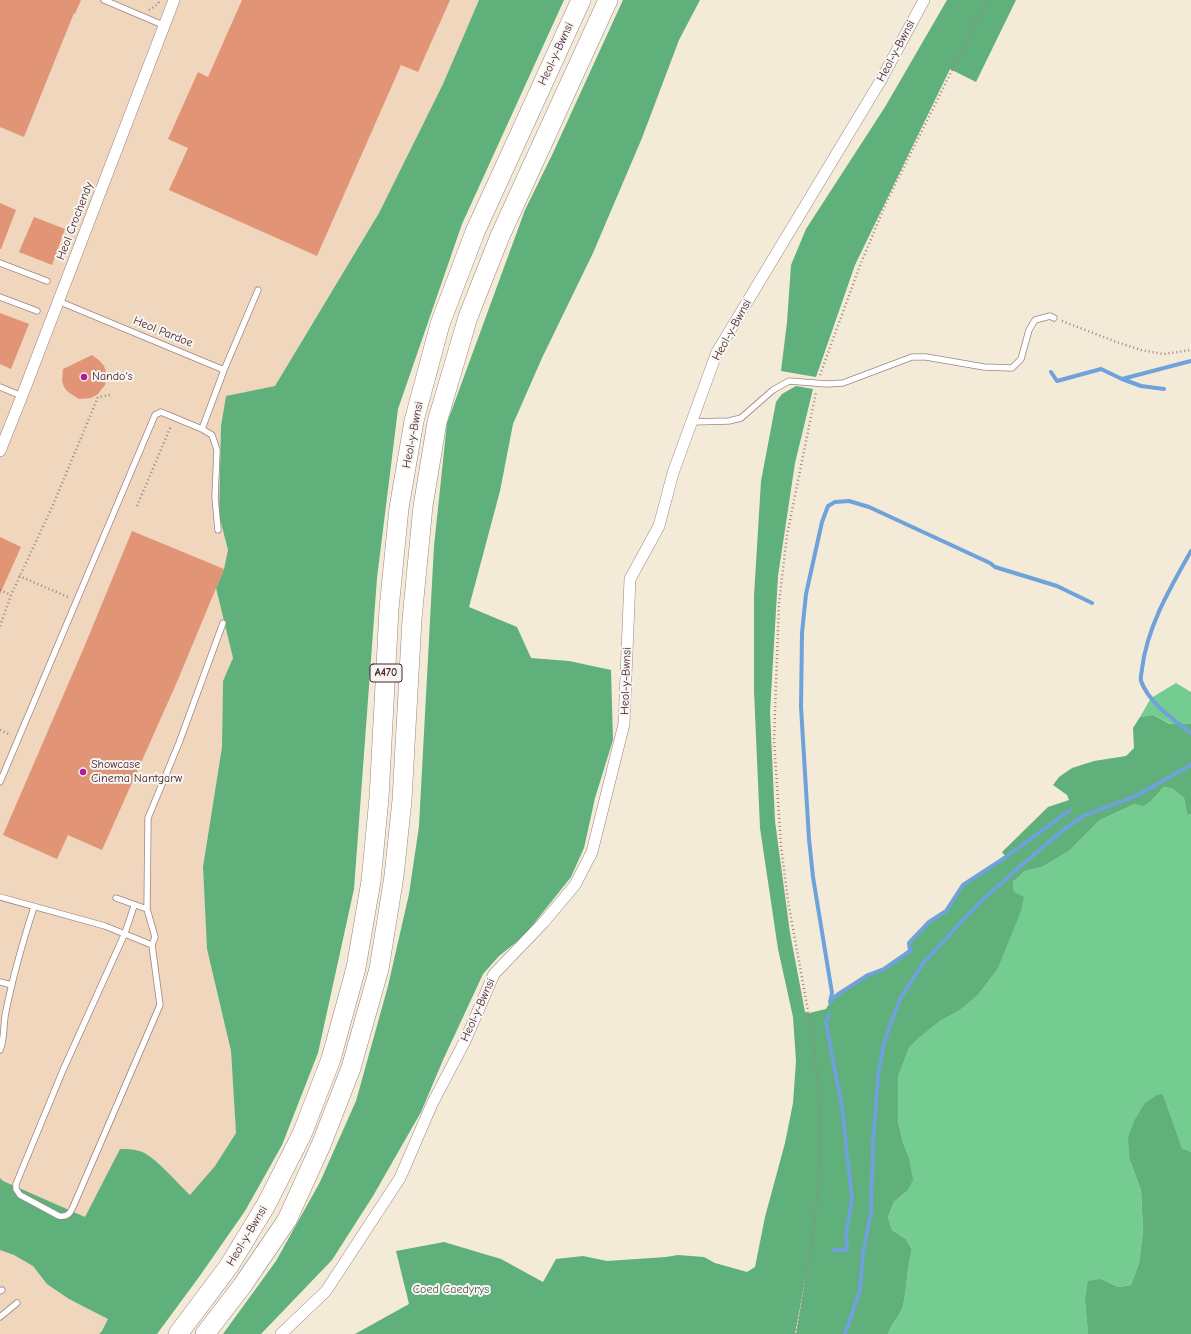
<!DOCTYPE html>
<style>
body{margin:0}
canvas{display:block;background:#f3ead7}
</style>
<canvas width="1191" height="1334"></canvas>
<script>
const c = document.querySelector('canvas').getContext('2d');
c.lineJoin = 'round';
function fill(path, color) {
  c.fillStyle = color;
  c.fill(path, 'evenodd');
}
function strokePath(path, color, width, dash) {
  c.strokeStyle = color;
  c.lineWidth = width;
  c.lineCap = dash ? 'butt' : 'round';
  c.setLineDash(dash || []);
  c.stroke(path);
}
function write(font, color, halo, rows, align = 'center') {
  c.font = font + ' "Comic Neue",sans-serif';
  c.lineWidth = 4;
  c.setLineDash([]);
  c.textBaseline = 'middle';
  c.strokeStyle = halo;
  c.fillStyle = color;
  for (const [text, x, y, turn = 0] of rows) {
    c.save();
    c.translate(x, y);
    c.rotate((+turn || 0) * Math.PI / 180);
    c.textAlign = isNaN(turn) ? turn : align;
    if (halo) c.strokeText(text, 0, 0);
    c.fillText(text, 0, 0);
    c.restore();
  }
}
fill(new Path2D(`
 M0,0h479l-36,84 -64,129 -104,173 -49,10 -5,30 -2,89 9,35 -4,19 -8,19 17,70 -10,23 -1,66 -19,120 4,82 24,102 5,82 -21,33 -42,50 -67,118h-106z`), '#efd6bc');
fill(new Path2D(`
 M1176,683l15,9v32h-20l-18,-9 -13,2 11,-19z
 M1164,787l9,2 11,9 3,16h4v338l-9,-4 -19,-54 -33,67 11,29 2,42 -4,31 -8,22 -13,2 -17,-8 -16,22 3,33h-200c3,-10 12,-18 15,-28 4,-18 4,-37 9,-56l-6,-11 -14,-9 -4,-13 6,-15 13,-11 2,-33 -6,-16 -5,-21v-44l11,-29 10,-10 21,-17 20,-11 17,-14 20,-26 17,-78 -1,-10 12,-11 17,-4 27,-16 31,-31 35,-16 18,-5z`), '#75cc91');
fill(new Path2D(`
 M479,0h85l-102,224 -64,185 -21,169 -23,311 -36,164 -36,92 -37,66 -46,66 -42,57h-58l3,-3 6,-12 -39,-20 -22,-15 -14,-18 -19,-11 -14,-5v-72l3,3 82,36 35,-68c6,0 13,0 19,2 14,3 39,33 51,44l25,-29 21,-33 -5,-82 -24,-102 -4,-82 19,-120 1,-66 10,-23 -17,-70 8,-19 4,-19 -9,-35 2,-89 5,-30 49,-10 104,-173 64,-129z
 M623,0h77l-21,40 -37,98 -49,115 -51,105 -29,66 -13,67 -31,116 48,20 14,31 38,3 42,9 2,70 -18,58 -11,50 -13,29 -47,59 -25,20 -16,18 -40,86 -22,52 -48,84 -41,64 -71,74h-38l53,-73 44,-79 36,-81 32,-115 21,-92 10,-68 15,-280 13,-123 78,-213 27,-55z
 M947,0h69l-40,82 -26,-13 -95,196 -39,112 -35,-6 6,-49 4,-57 15,-36 79,-122z
 M796,386l17,3 -18,74 -17,113 -8,136 5,109 15,112 15,79 4,1 17,-4 4,-7 7,-7 31,-20 16,-6 26,-18 -1,-8 20,-21 17,-11 17,-26 43,-28 -4,-5 46,-45 21,-7 -2,-5 -14,-10 6,-8 13,-9 22,-7 32,-5 8,-8 -1,-20 7,-11 13,-2 17,9h21v90h-4l-3,-16 -11,-9 -9,-2 -11,12 -9,7 -9,-2 -35,16 -31,31 -27,16 -17,4 -12,11 1,10 10,5 -3,14 -24,59 -20,26 -17,14 -20,11 -21,17 -10,10 -11,29v44l5,21 6,16 4,22 -6,11 -13,11 -6,15 4,13 14,9 6,11c-5,19 -5,38 -9,56 -3,10 -12,18 -15,28h-92l11,-65 -12,65h-440l54,-30 -13,-53 48,-9 57,17 42,23 13,-23 27,-3 24,5 59,-4 12,-2 26,2 11,6 32,9 8,-5 10,-50 20,-74 8,-40 3,-42 -3,-44 -15,-68 -18,-121 -6,-137v-95l7,-115 15,-79 6,-8z
 M1163,1094l19,54 9,4v182h-103l-3,-33 3,-20 13,-2 17,8 13,-2 8,-22 4,-31 -2,-42 -11,-29 -2,-23 6,-17 11,-18 12,-8z`), '#60b07b');
strokePath(new Path2D(`
 M1051,372l6,9 44,-12 21,10 19,7 23,3
 M1122,379l69,-18
 M1191,551c-21,37 -44,76 -49,118 0,3 -2,8 -1,12 8,22 32,38 50,52
 M831,1001l6,-6 31,-20 16,-6 26,-18 -1,-8 20,-21 17,-11 17,-26 43,-28 64,-47
 M830,1002l2,-9 -19,-116 -4,-38 -8,-132 1,-74 4,-39 16,-72 6,-16 7,-4 14,-1 20,6 121,56 5,4 62,19 35,17
 M829,1014l-3,8 16,86 10,91 -6,34 1,17h-14
 M845,1334l15,-44 3,-36 8,-42 2,-68 5,-67 6,-35 16,-43 24,-37 56,-60 36,-32 46,-39 21,-15 55,-21 53,-30`), '#6fa1da', 4);
fill(new Path2D(`
 M0,0h81l-6,14 -1,-1 -50,124 -24,-10z
 M242,0h208l-32,72 -17,-7 -84,191 -148,-66 19,-42 -20,-9 30,-67 10,5z
 M0,203l16,7 -15,39h-1z
 M34,217l31,12 -13,36 -33,-13z
 M0,313l29,11 -18,45 -11,-5z
 M92,355l8,6 4,5 2,6 -1,13 -7,9 -7,4 -12,1 -11,-7 -4,-5 -2,-6 1,-12z
 M132,531l92,38 -47,113 -75,168 -34,-15 -11,24 -54,-24 82,-190z
 M0,537l21,10 -21,47z`), '#e19476');
const service = new Path2D(`
 M104,0l59,25
 M0,263l47,18
 M0,297l37,14
 M224,370l34,-80
 M0,387l22,9
 M692,422l37,-1 12,-3 32,-28 16,-9 38,3 16,-1 69,-26h14l58,10 28,1 9,-9 8,-29 6,-10 15,-4 4,2
 M202,429l10,6 5,15 -2,47 3,33
 M0,782l155,-367 6,-3 41,17 22,-59 -166,-69
 M0,897l105,29 47,19
 M116,898l31,11
 M134,906l-9,27 -62,137 -47,114v5l4,6 39,21c8,1 11,-2 14,-9l87,-202 -8,-60 3,-8 -8,-28 1,-91 31,-75 44,-120
 M0,982l12,3
 M0,1050c5,-11 3,-27 6,-39 7,-35 17,-70 28,-104
 M0,1291l2,-1
 M0,1317l17,-14`);
const minor = new Path2D(`
 M0,451l22,-55 152,-396
 M281,1334l45,-43 74,-113 32,-74 33,-63 29,-67 49,-51 32,-38 17,-33 32,-128 6,-145 29,-53 14,-53 44,-121 164,-272 43,-80`);
const trunk = new Path2D(`
 M178,1334l51,-68 37,-61 36,-71 29,-75 25,-91 15,-87 8,-83 10,-189 10,-101 15,-87 26,-97 35,-92 106,-232
 M205,1334l37,-48 45,-66 34,-75 30,-77 28,-99 15,-93 8,-76 10,-181 11,-113 14,-84 31,-105 32,-81 108,-236`);
strokePath(service, '#9e8481', 7);
strokePath(minor, '#9e8481', 12);
strokePath(trunk, '#9e8481', 20);
strokePath(new Path2D(`
 M149,10l9,-6 1,-2
 M1062,321l52,20 27,9 23,4 27,-4
 M820,375l39,-107 27,-65 101,-203
 M137,506l34,-80
 M19,576l49,21
 M0,590l11,5
 M0,626l11,-31 42,-90 45,-108 12,-2
 M0,730l11,5
 M796,1334l15,-87 8,-61 1,-74 -6,-68 -26,-143 -7,-55 -7,-106 5,-137 8,-68 29,-143`), '#9e8481', 2.5, [1, 3]);
strokePath(service, '#fff', 5.5);
strokePath(minor, '#fff', 11);
strokePath(trunk, '#fff', 19);
for (const [x, y, r, color] of [
 [84,377,4,"#b5179e"],
 [83,772,4,"#b5179e"]
]) {
  const dot = new Path2D();
  dot.arc(x, y, r, 0, 2 * Math.PI);
  c.fillStyle = color;
  c.fill(dot);
  strokePath(dot, '#f6f6f2', 1.5);
}
for (const [x, y, w] of [
 [386,673,32]
]) {
  const box = new Path2D();
  box.roundRect(x - w / 2, y - 9, w, 18, 3);
  c.fillStyle = '#f6f6f2';
  c.fill(box);
  strokePath(box, '#4a1f2b', 1);
}
write('bold 11px', '#4a1f2b', null, [
 ["A470",386,673]
]);
write('12px', '#4a1f2b', '#f6f6f2', [
 ["Heol-y-Bwnsi",896,51,-62],
 ["Heol-y-Bwnsi",556,54,-65],
 ["Heol Crochendy",75,221,-69],
 ["Heol-y-Bwnsi",732,330,-61],
 ["Heol Pardoe",163,332,22],
 ["Heol-y-Bwnsi",413,435,-79],
 ["Heol-y-Bwnsi",626,681,-88],
 ["Heol-y-Bwnsi",478,1010,-66],
 ["Heol-y-Bwnsi",247,1236,-59]
]);
write('12px', '#4a1f2b', '#f6f6f2', [
 ["Nando's",92,377],
 ["Showcase",91,765],
 ["Cinema Nantgarw",91,779]
], 'left');
write('12px', '#57534a', '#f6f6f2', [
 ["Coed Caedyrys",451,1290]
]);
</script>
